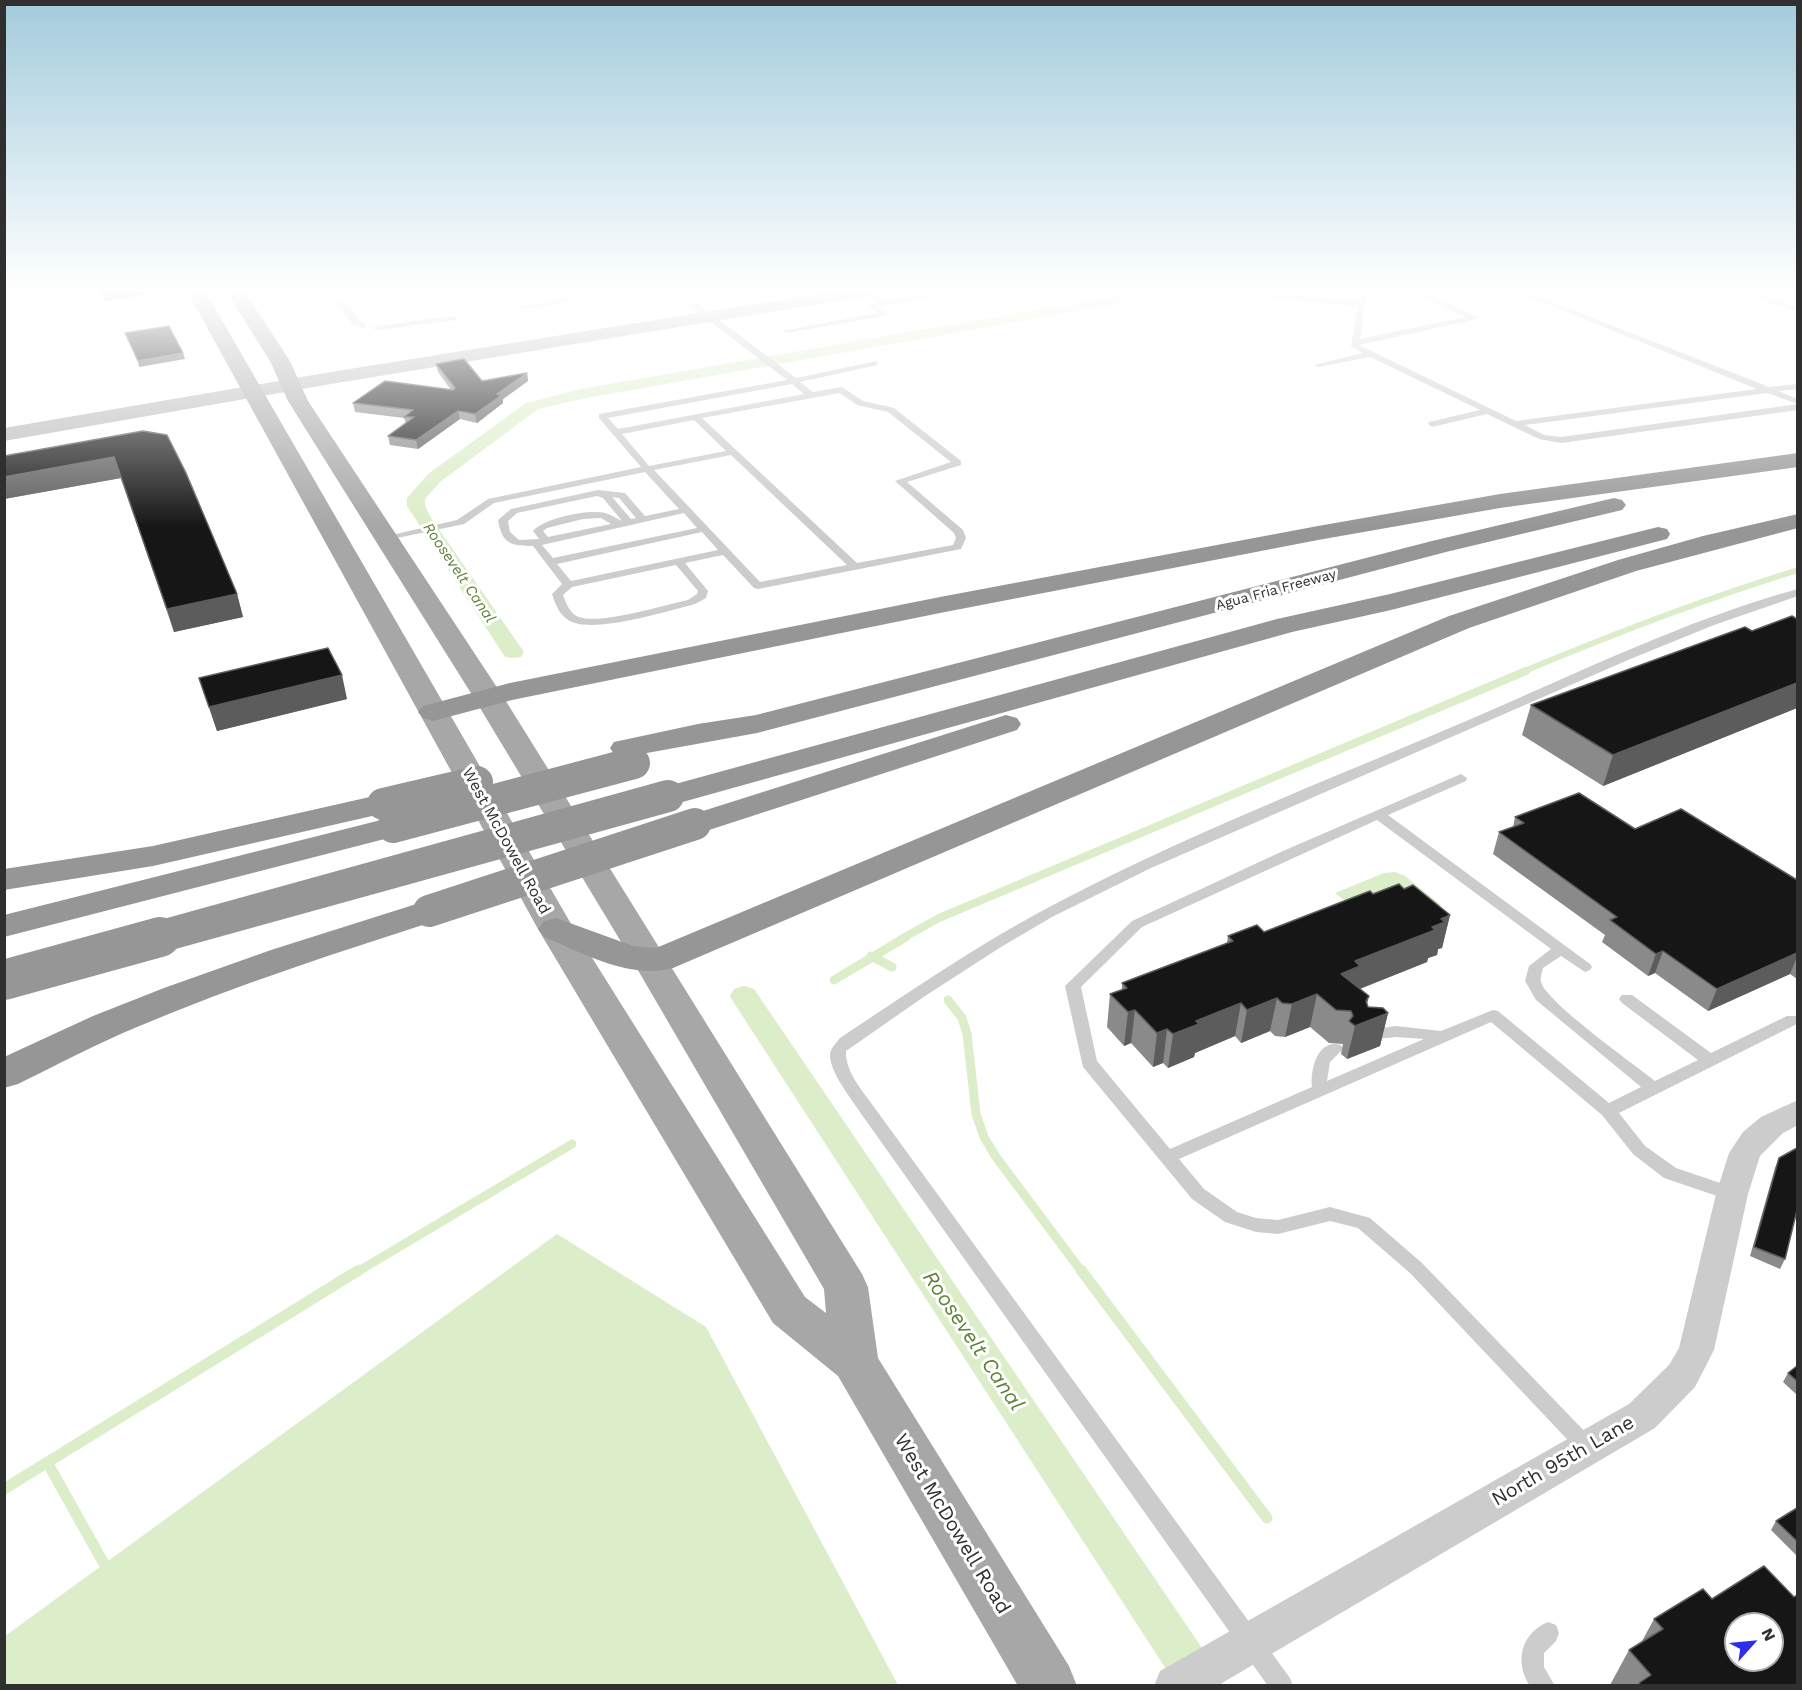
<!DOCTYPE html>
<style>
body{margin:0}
#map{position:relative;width:1802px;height:1690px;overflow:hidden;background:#fff;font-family:"Work Sans",sans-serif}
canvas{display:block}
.frame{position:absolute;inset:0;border:6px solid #2f2f2f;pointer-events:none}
.north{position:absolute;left:1724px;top:1612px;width:60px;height:60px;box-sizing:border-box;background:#fff;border:2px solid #acacac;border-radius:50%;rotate:63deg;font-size:16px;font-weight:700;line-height:24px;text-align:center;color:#2f2f2f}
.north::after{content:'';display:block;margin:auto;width:21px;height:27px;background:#2d2deb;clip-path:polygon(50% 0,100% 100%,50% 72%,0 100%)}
</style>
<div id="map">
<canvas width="1802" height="1690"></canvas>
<div class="frame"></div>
<div class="north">N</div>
</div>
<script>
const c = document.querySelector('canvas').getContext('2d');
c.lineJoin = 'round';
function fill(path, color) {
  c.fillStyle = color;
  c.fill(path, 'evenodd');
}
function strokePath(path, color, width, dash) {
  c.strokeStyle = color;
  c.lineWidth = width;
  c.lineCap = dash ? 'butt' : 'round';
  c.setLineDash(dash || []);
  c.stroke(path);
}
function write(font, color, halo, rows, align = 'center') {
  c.font = font + ' "Work Sans",sans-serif';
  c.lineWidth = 6;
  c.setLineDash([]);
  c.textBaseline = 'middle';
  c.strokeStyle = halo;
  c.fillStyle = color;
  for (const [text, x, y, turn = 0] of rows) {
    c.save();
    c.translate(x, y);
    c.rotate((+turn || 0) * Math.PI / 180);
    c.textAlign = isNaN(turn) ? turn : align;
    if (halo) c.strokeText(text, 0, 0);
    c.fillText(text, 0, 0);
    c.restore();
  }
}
fill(new Path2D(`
 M1395,872l10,4 36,29 -14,6 -73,-3 -19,-15 49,-20z
 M557,1234l149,93 192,358h-893v-49z`), '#dcedc9');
strokePath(new Path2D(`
 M1522,672c91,-38 182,-73 276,-102`), '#dcedc9', 6);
strokePath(new Path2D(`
 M903,938l36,-20 587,-247`), '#dcedc9', 8);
strokePath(new Path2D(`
 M871,956l21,11
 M834,980l72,-43
 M948,1000l14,18 5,16 9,80 8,23 12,20 86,115
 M357,1272l215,-128`), '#dcedc9', 9);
strokePath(new Path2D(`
 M1081,1270l186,248
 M47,1462l61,109
 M4,1489l355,-219`), '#dcedc9', 11);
fill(new Path2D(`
 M1128,291h17l-16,10 -23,5 -525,93 -43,10 -98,73 -15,17v7l6,12 93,134 -3,5 -8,1 -8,-1 -98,-151v-8l21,-24 98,-71 55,-14 525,-91z
 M744,986l10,3 463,681 6,16h-46l-443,-683 -4,-7 4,-7z`), '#dcedc9');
fill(new Path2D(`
 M562,291h7l5,6 -18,8 -34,4 -4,-2 36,-6 11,-5z
 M861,291h8l16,10 66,-10h16l-90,16 11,7 -4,2 -97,17 -4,-2 94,-18 -10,-7 10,-4z
 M1189,291h9l-4,2z
 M1247,291l111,11 3,-11h6l-7,48 105,-22 -55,-26h8l58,25 1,2 -4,2 -114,25 157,76 241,-32 -242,-98h9l245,96 29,-3v5l-20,2 20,8v5l-31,-11 -242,32 19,10 17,2 237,-33v6l-237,33 -22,-4 -52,-25 -55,13 -4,-3 1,-2 51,-12 -110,-53 -52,10 -4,-2 49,-12 -12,-7 7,-39 -100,-11z
 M1737,291h10l51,16v5z
 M339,302h6l14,19 6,3v4l-12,-3 -15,-21z
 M691,303h6l99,75 81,-17v4l-77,17 13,10 29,-5 21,14 31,7 67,53v4l-54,17 56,48 3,8 -5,11 -203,40 -4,-1 -31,-33 -38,8 23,28 -2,7 -11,6c-27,7 -102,30 -125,17 -10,-5 -15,-17 -18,-27l10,-10 -29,-38c-22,0 -31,-2 -35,-26l13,-11 87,-19 27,3 20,23 34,-7 -34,-37 -151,31 -30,21 -81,17v-4l74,-17 31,-21 153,-32 -42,-49v-4l188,-34 -96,-73zM792,384l12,10 -186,35 -10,-11zM840,393l17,12 31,7 63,50 -56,19 59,52 2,5 -3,7 -96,18 -155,-145zM694,420l32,31 -77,15 -27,-32zM731,455l116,110 -87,17 -106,-112zM597,496l6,2 19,23c-5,-2 -10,-6 -17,-8 -17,-4 -61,5 -72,18l6,8 -20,1 -9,-8 -2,-11 9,-8zM612,497l7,1 17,20 -5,1zM684,513l13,15 -144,30 -11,-13zM601,518l10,6 -63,13 -5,-6 4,-3 36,-9zM702,532l16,18 -147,31 -14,-17zM676,565l22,26 -1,3 -9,6c-24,5 -88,25 -109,17 -9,-3 -13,-14 -16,-22l9,-8z
 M453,316l4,2 -1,2 -79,10 -4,-2 4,-2z
 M1798,589v7l-84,29 -86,35 -477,208 -99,49 -51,30 -76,49 -79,55c-1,21 17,40 28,56l416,571 3,8h-25l-406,-571c-9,-14 -33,-43 -32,-61 1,-6 6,-11 10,-16 65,-43 130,-88 198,-125 139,-75 288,-132 433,-194 107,-46 214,-99 327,-130z
 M1461,774l6,4 -1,3 -78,34 202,149 2,3 -2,3 -5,2 -24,-16 -18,12c-1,4 -3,10 -2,14 5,20 93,82 114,99l43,-21 -76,-57 -3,-4 3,-4h10l79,58 76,-37h10v8l-178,89 26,33 31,22 62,21 3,5 -3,5 -6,2 -68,-23 -31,-24 -31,-39 -111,-93 -312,137 25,30 33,23 19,6 22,2 52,-13 40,11 52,45 172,178 3,6 -3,6 -7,3 -7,-3 -170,-180 -52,-45 -28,-7 -52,13 -22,-2 -31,-10 -33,-23 -109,-132 -18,-81 67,-65 151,-70zM1377,820l174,129 -22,17 -4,15 11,19 105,87 -32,16 -111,-92 -5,-1 -52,21 -45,-5 -34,5 -2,4 2,4 6,1 28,-3 28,2 -97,42 3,-19 13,-13 -2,-4c-24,-7 -31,26 -29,42l-142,62 -73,-88 -16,-74 61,-60z
 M1548,1622l8,3 3,8 -3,8 -12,12v14l11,19h-25c-16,-24 -9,-53 18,-64z`), '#ccc');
fill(new Path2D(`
 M1798,1100v25l-15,8 -23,23 -12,38 -34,156 -19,37 -40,41 -438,258h-63l6,-15 469,-267 40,-39 10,-17 37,-154 13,-41 14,-21 18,-15z`), '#ccc');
fill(new Path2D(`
 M836,291h41l-3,4 -6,1 -537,88 -327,57v-13l327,-56z`), '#b9b9b9');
fill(new Path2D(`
 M187,291h18l369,638 231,368 21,16 -2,-24 -192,-329 -158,-262 -186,-297 -18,-40 -44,-70h18l46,70 18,40 196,297 358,576 6,13 10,71 191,308 8,20h-59l-180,-310 -65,-53 -235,-394z`), '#a7a7a7');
fill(new Path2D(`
 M1798,453v14l-298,41 -182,32 -378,73 -428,87 -79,21 -10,-3 -5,-6 5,-6 87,-23 430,-86 378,-71 182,-32z
 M1614,498l8,2 4,5 -4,5 -176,42 -689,181 -132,24 -11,-3 -4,-6 4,-6 84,-18 58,-9 676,-174z
 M1798,514v14l-162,43 -167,57 -796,340c-43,12 -90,-15 -129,-31l-6,-8 6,-8 12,-3 77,28 23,2 793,-332 169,-56 85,-24z
 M1658,527l9,2 3,5 -3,5 -276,71 -99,22 -613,171 -11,3 -11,-3 -5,-7 5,-7 620,-170 113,-25z
 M1006,715l11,3 4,6 -4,6 -311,101 -11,3 -11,-3 -5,-7 5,-7z
 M383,794l11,3 5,7 -5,7 -241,55 -149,24v-21l149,-23z
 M393,817l11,3 5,7 -5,7 -400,103v-22z
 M429,900l12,3 5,8 -5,8c-102,33 -205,66 -304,108 -41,17 -80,38 -119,57l-14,4v-31l89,-41 71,-28 107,-38z`), '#969696');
strokePath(new Path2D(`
 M383,804l94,-22
 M393,827l241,-64
 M429,911l266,-87
 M155,938l513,-142`), '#969696', 32);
strokePath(new Path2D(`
 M4,980l156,-43`), '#969696', 40);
fill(new Path2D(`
 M436,364l46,17 45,-8 1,8 -25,18v4l-26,20 -17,-4 -42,30 -28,-4 -2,-9 18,-13 -2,-5 -49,-6 -2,-9 98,-13 -13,-18z
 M143,431l94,163 6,23 -69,15 -53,-154 -117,21z
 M1797,619v89l-194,78 -81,-51 9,-30z
 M199,678l148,21 -130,32z
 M1515,817l120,12 162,51v99l-7,-5 -82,37 -53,-38 -7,3 -46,-34 3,-7 -112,-81 6,-22 14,-5z
 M1404,889l46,26 -8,33 -4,1 -1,6 -9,3 -1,4 -67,27 8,18 20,6 -8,33 -33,13 -6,-5 2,-10 -14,-1 -19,-16 -25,10 -10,-1 -5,-5 -29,12 -6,-7 -40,17 -1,4 -26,11 -5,-5 -10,4 -22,-24 -7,3 -17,-19 3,-33 12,-4v-7l105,-40 1,-7 36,-4 109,-38z
 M1779,1158l6,101 -5,10 -30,-13 25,-88z
 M1797,1366v29l-14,-13 5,-9z
 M1797,1508v48l-26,-26 5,-9z
 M1794,1597l3,89h-186l-1,-1 19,-35 12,-7 13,-24 58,-20z`), '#8a8a8a');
fill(new Path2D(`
 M132,291h14l1,3 -42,7 -2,-6z
 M310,291h14l-14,2z
 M183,353l2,6 -46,8 -1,-6z
 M527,373l1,8 -25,18v4l-26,20 -2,-9 22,-20z
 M458,411l2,8 -42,30 -2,-9z
 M114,457l7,21 -117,21v-22z
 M237,594l6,23 -69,15 -7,-23z
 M342,675l5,24 -130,32 -8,-24z
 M1797,683v25l-194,78 10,-31z
 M1450,915l-8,33 -4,1 -1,6 -9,3 -1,4 -73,29 -13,-17 14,-13 77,-34 9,-8z
 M1663,951l-8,22 -7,3 8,-22z
 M1797,953v4l-7,17 -82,37 9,-22z
 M1317,994l-7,33 -25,10 7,-33z
 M1369,996l-7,27 26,-10 -8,33 -33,13 8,-33z
 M1277,998l-7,33 -29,12 6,-33z
 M1241,1003l-6,33 -40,17 -1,4 -26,11 5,-34 23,-13z
 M1135,1010l-4,33 -7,3 4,-34z
 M1167,1029l-4,34 -10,4 4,-34z`), '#5c5c5c');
const building = new Path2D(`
 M102,291h30l-29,4z
 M169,326l14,27 -45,8 -13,-28z
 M464,359l18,22 45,-8 -30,21 5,1 -27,19 -17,-3 -42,29 -28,-4 26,-19h-10l9,-7 -60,-7 32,-22 68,9 2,-2 -19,-24z
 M143,431l24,4 19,38 51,121 -70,15 -53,-152 -110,20v-21z
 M1792,616l5,3v64l-184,72 -82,-50 214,-78 7,4z
 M328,648l14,27 -133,32 -10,-29z
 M1579,793l56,36 46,-20 116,71v73l-80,36 -54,-38 -7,3 -46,-34 7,-3 -118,-85 25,-9 -9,-6z
 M1399,884l5,5 9,-4 37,30 -9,4 4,3 -13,5 3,3 -80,31 5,5 -19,8 28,22 -3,5 2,6 15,1 5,5 -33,13 -6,-5 4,-5 -2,-5 -15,-1 -19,-16 -25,10 -10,-1 -5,-5 -30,12 -6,-7 -45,18 3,3 -26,10 -6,-5 -10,4 -22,-23 -7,2 -18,-18 17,-6 -5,-5 111,-42 -5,-5 29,-11 7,7 106,-41 3,3z
 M1797,1148v62l-12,49 -31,-12 25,-89z
 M1797,1366v15l-9,-8z
 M1797,1508v33l-21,-20z
 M1764,1566l30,31 3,-2v91h-156l-2,-3 12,-8 -22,-25 34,-21 -9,-10 49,-30 9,10zM1736,1624h36v36h-36z`);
fill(building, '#161616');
strokePath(building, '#5c5c5c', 1.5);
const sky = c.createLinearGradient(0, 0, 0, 527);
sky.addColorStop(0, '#a3cbdc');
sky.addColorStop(0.55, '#fff');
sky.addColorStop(1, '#ffffff00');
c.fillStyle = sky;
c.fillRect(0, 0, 1802, 527);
write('14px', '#2f2f2f', '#fff', [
 ["Agua Fria Freeway",1276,590,-15]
]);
write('italic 15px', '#5e8134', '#fff', [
 ["Roosevelt Canal",459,573,56]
]);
write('16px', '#2f2f2f', '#fff', [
 ["West McDowell Road",506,841,61]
]);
write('20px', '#2f2f2f', '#fff', [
 ["North 95th Lane",1563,1461,-30],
 ["West McDowell Road",952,1524,59]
]);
write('italic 21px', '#5e8134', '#fff', [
 ["Roosevelt Canal",973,1341,56]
]);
</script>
